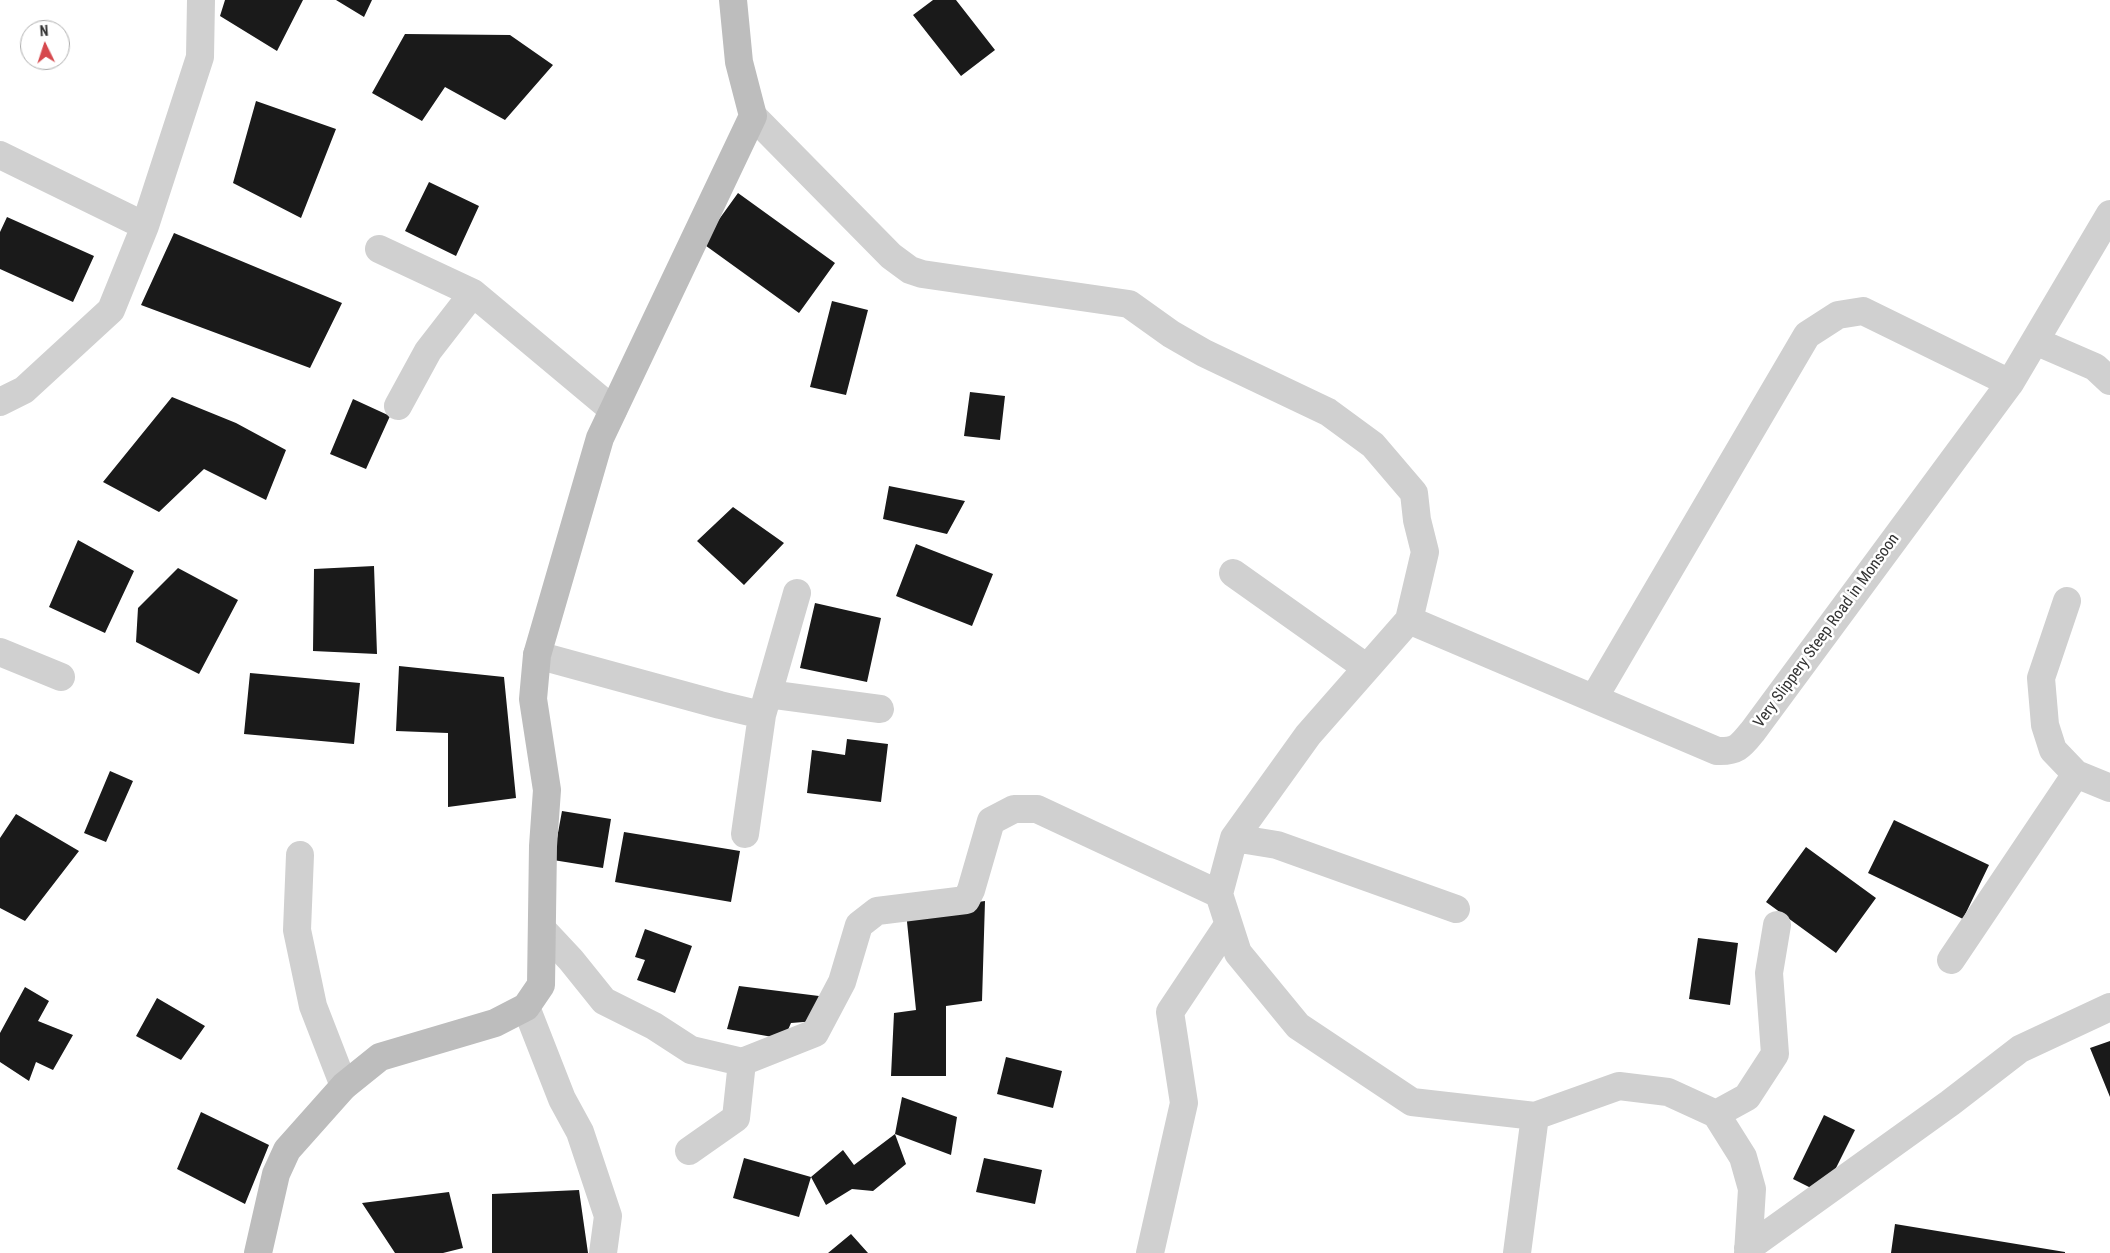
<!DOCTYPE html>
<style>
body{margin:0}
#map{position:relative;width:2110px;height:1253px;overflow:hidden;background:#fff;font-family:"Roboto Condensed",sans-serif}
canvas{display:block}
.north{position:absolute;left:20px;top:20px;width:50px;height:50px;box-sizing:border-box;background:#fff;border:1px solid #adadad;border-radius:50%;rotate:356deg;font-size:14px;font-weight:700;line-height:20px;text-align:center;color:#333}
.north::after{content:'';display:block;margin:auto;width:18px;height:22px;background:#d6484d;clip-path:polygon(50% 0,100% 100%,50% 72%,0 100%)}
</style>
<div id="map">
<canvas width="2110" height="1253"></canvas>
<div class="north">N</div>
</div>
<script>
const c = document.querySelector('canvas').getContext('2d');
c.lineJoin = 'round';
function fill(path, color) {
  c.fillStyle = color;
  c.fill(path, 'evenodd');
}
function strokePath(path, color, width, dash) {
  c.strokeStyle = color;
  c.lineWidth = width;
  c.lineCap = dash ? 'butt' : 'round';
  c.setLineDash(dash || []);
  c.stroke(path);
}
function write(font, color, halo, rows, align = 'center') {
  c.font = font + ' "Roboto Condensed",sans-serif';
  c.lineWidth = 5;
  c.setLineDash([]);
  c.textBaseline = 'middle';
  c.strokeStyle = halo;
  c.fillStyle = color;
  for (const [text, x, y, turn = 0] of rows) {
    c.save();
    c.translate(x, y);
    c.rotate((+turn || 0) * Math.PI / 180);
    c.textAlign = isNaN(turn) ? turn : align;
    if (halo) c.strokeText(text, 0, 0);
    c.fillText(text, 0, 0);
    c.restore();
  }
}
fill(new Path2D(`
 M225,0h78l-26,51 -57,-35z
 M336,0h36l-8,17z
 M933,0h23l39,50 -34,26 -48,-61z
 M405,34l105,1 43,30 -48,55 -60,-33 -23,34 -50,-28z
 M256,101l80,28 -35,89 -68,-35z
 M429,182l50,24 -23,50 -51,-25z
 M738,193l97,70 -36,50 -97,-70z
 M7,217l87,39 -21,46 -73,-33v-37z
 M174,233l168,70 -32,65 -169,-63z
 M832,301l36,9 -22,85 -36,-8z
 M970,392l35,4 -5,44 -36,-4z
 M172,397l64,26 50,27 -20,50 -62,-31 -45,43 -56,-30z
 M353,399l37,17 -24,53 -36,-15z
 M889,486l76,15 -18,33 -64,-15z
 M733,507l51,36 -40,42 -47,-44z
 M78,540l56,31 -29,62 -56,-26z
 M916,544l77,30 -21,52 -76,-30z
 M374,566l3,88 -64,-3 1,-82z
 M178,568l60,32 -39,74 -63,-32 2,-34z
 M815,603l66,15 -14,64 -67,-14z
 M399,666l105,11 12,121 -68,9v-74l-52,-2z
 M250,673l110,10 -6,61 -110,-10z
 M847,739l41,5 -7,58 -74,-9 5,-43 33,5z
 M110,771l23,10 -27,61 -22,-9z
 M562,811l49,8 -8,49 -50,-8z
 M16,814l63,37 -54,70 -25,-13v-70z
 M1894,820l95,45 -26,54 -95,-46z
 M624,832l116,19 -9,51 -116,-20z
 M1806,847l70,51 -40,55 -70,-51z
 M985,901l-3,100 -36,5v70h-55l3,-63 22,-3 -10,-98z
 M645,929l47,17 -17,47 -38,-13 8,-20 -10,-3z
 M1698,938l40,5 -8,62 -41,-6z
 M739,986l80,10 -3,25 -25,2 -7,16 -57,-10z
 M25,987l24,14 -11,20 35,14 -20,35 -17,-8 -7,19 -29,-19v-29z
 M157,998l48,28 -24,34 -45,-24z
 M2110,1041v56l-20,-49z
 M1006,1057l56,14 -9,37 -56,-14z
 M902,1097l55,20 -6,38 -56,-21 11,30 -33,27 -21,-2 -26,16 -15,-28 -12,40 -66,-19 11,-40 67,19 32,-27 11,15 41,-31z
 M201,1112l68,33 -24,59 -68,-35z
 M1824,1115l31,15 -32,64 -30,-15z
 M984,1158l58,12 -7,34 -59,-12z
 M579,1190l9,63h-96v-59z
 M449,1192l14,56 -20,5h-48l-33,-50z
 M1895,1224l170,28v1h-174z
 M851,1234l17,19h-40z`), '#1a1a1a');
strokePath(new Path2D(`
 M753,116l138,140 19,14 12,4 207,30 42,30 33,19 124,59 45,33 41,48 3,27 8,32 -16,68 -101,115 -74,103 -15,56 19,59 60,73 114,76 123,14 84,-30 49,6 48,22
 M0,155l145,71 55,-169 1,-57
 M379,249l94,44 -45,58 -30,55
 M473,293l140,117
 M2035,341l60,26 15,14
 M0,402l24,-12 87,-80 34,-84
 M1233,573l134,95
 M2067,601l-26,77 4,47 8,25 23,24
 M1409,620l308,131c20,1 24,-5 36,-20l257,-348 100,-169
 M0,652l61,25
 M537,655l183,50 42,10
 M768,694l112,15
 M1594,698l213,-363 31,-20 25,-4 147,72
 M745,834l17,-119 35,-122
 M1234,838l43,7 179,64
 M300,855l-3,75 16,76 31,80
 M542,929l29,31 33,41 50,25 37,24 51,12 73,-29 27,-51 17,-57 18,-14 89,-11 5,-10 20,-69 23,-12h23l182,85
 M1951,960l125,-186 34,14
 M526,1007l36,92 18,33 28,84 -5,37
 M1716,1114l31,-17 28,-43 -6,-81 8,-48
 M1716,1114l27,43 9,32 -4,64
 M689,1151l47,-33 6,-56
 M1748,1248l202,-145 70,-54 90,-42
 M1150,1253l34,-150 -14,-91 58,-87
 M1517,1253l18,-137`), '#d0d0d0', 28);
strokePath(new Path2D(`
 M258,1253l18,-79 11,-24 57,-64 36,-29 115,-34 31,-16 15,-22 2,-139 4,-56 -14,-91 4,-44 63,-217 153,-322 -14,-54 -6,-62`), '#bdbdbd', 28);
write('16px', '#333', '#fff', [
 ["Very Slippery Steep Road in Monsoon",1827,631,-54]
]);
</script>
